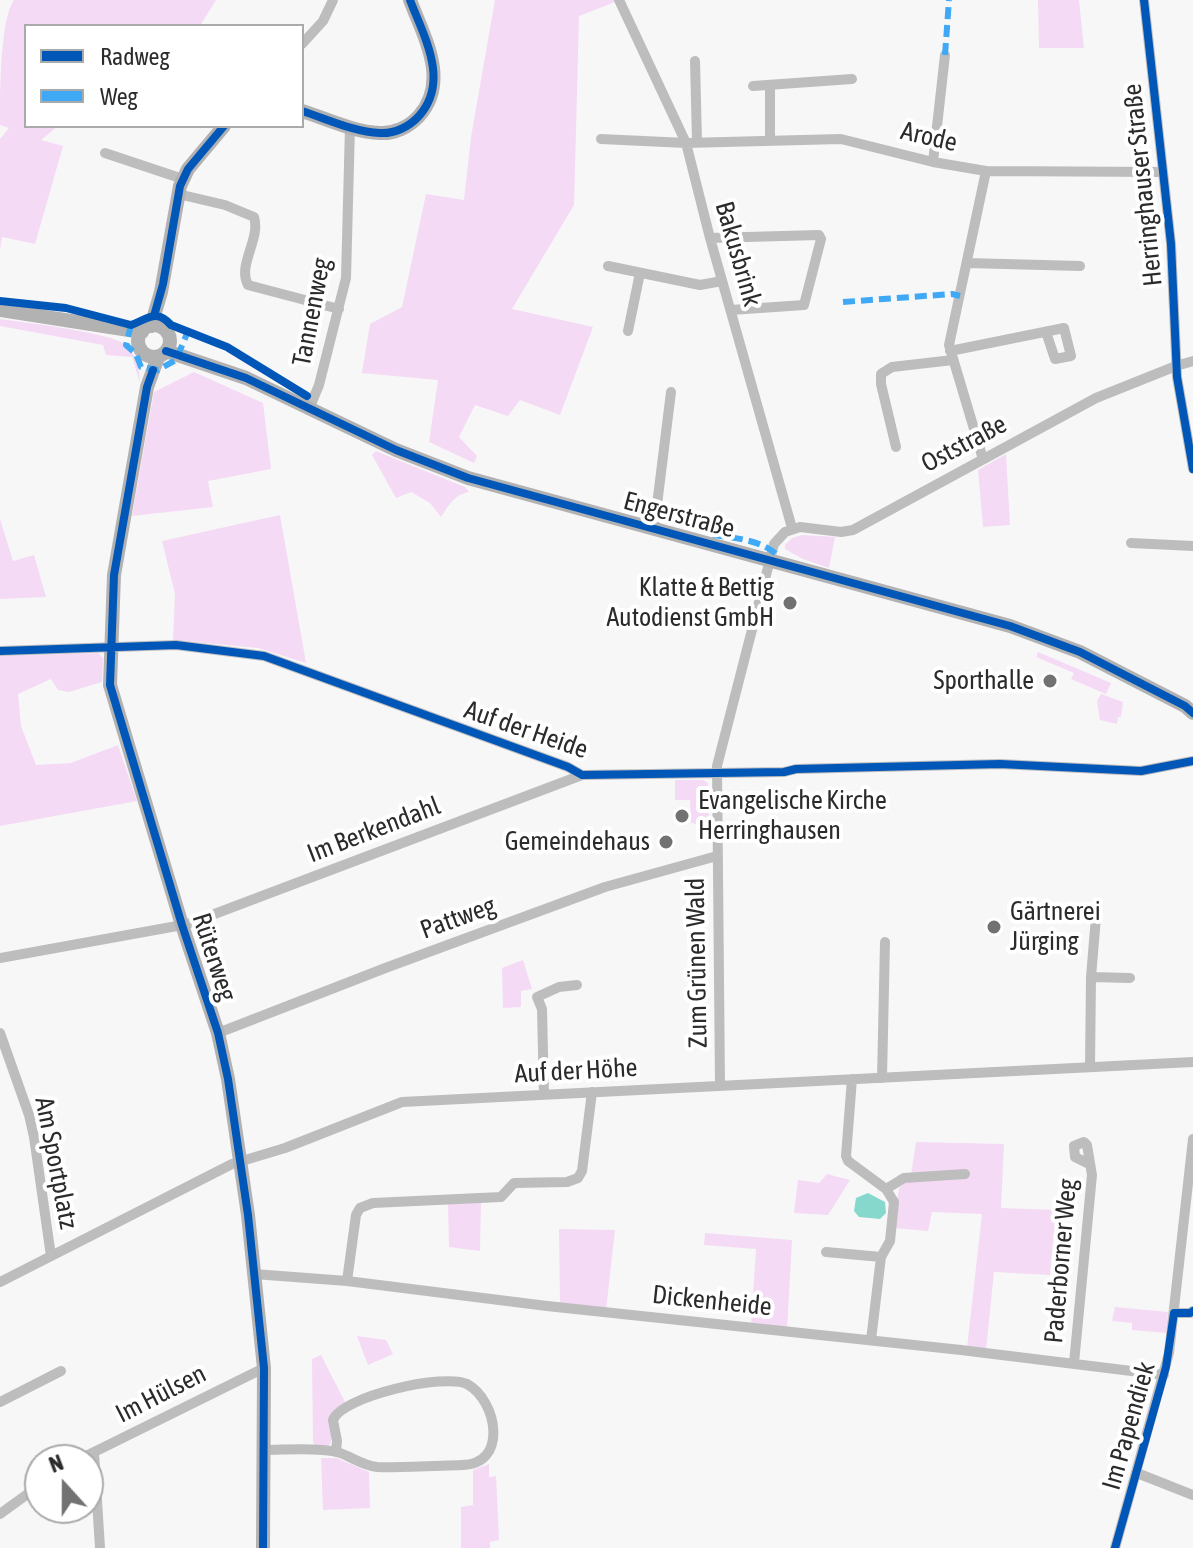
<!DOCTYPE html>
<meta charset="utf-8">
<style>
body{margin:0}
#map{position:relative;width:1193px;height:1548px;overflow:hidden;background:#f8f7f8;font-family:"Asap Condensed",sans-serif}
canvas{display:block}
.legend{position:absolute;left:24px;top:24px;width:280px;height:104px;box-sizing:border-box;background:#fff;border:2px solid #abaaab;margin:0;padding:10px 14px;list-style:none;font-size:24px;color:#2c2b2c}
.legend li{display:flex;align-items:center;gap:16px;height:40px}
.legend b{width:40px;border:2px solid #abaaab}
.north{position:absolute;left:24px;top:1444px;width:80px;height:80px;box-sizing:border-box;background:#fff;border:2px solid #abaaab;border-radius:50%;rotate:339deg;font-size:22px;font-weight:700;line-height:32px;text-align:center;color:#2c2b2c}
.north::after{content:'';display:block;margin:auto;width:28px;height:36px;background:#737273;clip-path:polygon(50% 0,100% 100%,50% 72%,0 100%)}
</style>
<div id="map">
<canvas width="1193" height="1548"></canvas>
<ul class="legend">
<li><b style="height:10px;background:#0057b8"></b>Radweg</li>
<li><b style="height:10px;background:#3fa9f5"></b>Weg</li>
</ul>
<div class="north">N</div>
</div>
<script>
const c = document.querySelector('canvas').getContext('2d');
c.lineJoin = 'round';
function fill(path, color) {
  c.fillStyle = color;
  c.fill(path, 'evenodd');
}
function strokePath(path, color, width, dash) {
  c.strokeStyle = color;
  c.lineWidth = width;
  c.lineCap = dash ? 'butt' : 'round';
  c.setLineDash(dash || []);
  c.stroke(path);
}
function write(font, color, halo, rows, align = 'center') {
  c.font = font + ' "Asap Condensed",sans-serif';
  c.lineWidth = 8;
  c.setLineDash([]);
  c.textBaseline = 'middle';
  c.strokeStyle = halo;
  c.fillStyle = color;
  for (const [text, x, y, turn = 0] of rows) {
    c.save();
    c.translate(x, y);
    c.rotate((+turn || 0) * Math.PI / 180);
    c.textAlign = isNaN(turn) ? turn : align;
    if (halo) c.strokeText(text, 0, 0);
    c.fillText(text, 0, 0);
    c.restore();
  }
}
fill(new Path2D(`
 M14,0h202l-16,26h-174v100h32l-17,14 22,6 -28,98 -33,-7 -2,13v-111l9,-11 -9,-3c0,-28 0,-106 14,-125z
 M495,0h119l1,2 -36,14 -5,189 -62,104 81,18 -33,88 -40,-15 -12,16 -33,-11 -16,32 18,19 -3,7 -45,-21 9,-62 -76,-7 8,-49 32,-17 24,-113 38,6 7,-63z
 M1038,0h41l5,48h-45z
 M0,319c22,3 112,14 124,25 13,10 15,23 16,39l-8,-26 -26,-2 -3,-10 -103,-19z
 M194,372l69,31 8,66 -63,12 5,26 -81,9 22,-124z
 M376,451l89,36 4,5c-14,2 -20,13 -28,25l-11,-14 -19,-11 -15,6 -24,-43z
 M1006,454l4,71 -27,2 -5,-57z
 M280,515l26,148 -48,-15 -85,-8 2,-46 -13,-53z
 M0,519l13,42 21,-6 12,42 -46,2z
 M802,535l33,2 -6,31 -26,-9 -18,-10v-4l7,-7z
 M1038,652l73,31 -5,11 -35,-15 3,-6 -38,-16z
 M98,653l5,5 -1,24 -33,10 -11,-2 -7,-11 -33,15 3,32 15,39 35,-2 47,-18 19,56 -137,25v-170z
 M1101,694l22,8 -2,15h-3l-1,7 -17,-4 -3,-19z
 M675,780h28l5,3 1,43 -18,-3 -1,-23h-15z
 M523,960l9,29 -11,2v16l-18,1 -1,-40z
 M916,1142l88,2 -3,64 55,2 -6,65 -56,-3 -8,78 -19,-2 15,-134 -50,-2 -4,19 -34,-3 5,-40 12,-13z
 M827,1174l23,6 -22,35 -34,-2 4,-33 21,3z
 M481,1202l-1,49 -31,-4 -1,-44z
 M559,1229l56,1 -9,80 -46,-5z
 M705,1233l87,7 -5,89 -36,-3 5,-77 -52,-4z
 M1115,1307l53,5 -2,21 -34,-3v-7l-20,-2z
 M357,1336l29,4 7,14 -25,11z
 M321,1355l24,47c-25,17 -5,27 -17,46l-12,1 -3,-8 -1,-82z
 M321,1458h15l33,14 1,36 -47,2z
 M489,1464v13l7,-1 3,64 -9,2v6h-29v-41l12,-2v-35z`), '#f4daf5');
fill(new Path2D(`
 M868,1193l17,9 1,11 -6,6 -21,-2 -5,-6 2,-13z`), '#86d8cd');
strokePath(new Path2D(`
 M619,0l67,143 24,95 82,290
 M1144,0l27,244 6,133 16,92
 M302,44l21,-23 10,-21
 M695,61l2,81
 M770,85v54
 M753,86l99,-7
 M601,139l85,4 155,-4 92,23 53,9 176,1
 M105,153l78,26
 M933,162l12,-107
 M178,194l47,11 29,12c7,22 -17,48 -6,68l91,24
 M710,238l109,-3 2,4 -17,66 -73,5
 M967,263l113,3
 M608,266l92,19 22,-4
 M628,331l12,-58
 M950,351l114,-23 7,28 -16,3 -9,-27
 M309,409l10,-24 27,-107 4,-152
 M896,447l-15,-63v-10l11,-7 61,-7
 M983,459l-34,-114 37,-174
 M654,529l17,-137
 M1131,543l62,3
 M0,651l176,-6 88,11 304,111 14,8 202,-3 12,-3 204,-5 141,7 52,-10
 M0,958l188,-34 394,-149
 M1091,977l39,1
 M0,1033l29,82 5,22 17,119
 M218,1033l170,-66 217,-80 112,-31
 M1090,1067l1,-90 5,-60 -3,-7
 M882,1078l3,-136
 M852,1079l-6,77 2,5 38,28 8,13 -4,39 -9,16 -10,83
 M720,1085l-3,-319 57,-222 11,-12 15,-5 41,5 12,-2 243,-132 80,-32 17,-5
 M544,1094l-2,-85 -5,-12 22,-10 18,-2
 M886,1189l18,-11 61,-4
 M826,1252l55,5
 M254,1274l93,7 200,25 414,44 203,25
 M347,1281l9,-66 4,-7 13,-5 128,-6 13,-14 53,-1 11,-4 4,-7 10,-79
 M0,1282l232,-118 53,-16 117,-46 791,-40
 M1174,1313h16l3,-2
 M1074,1363l18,-188 -5,-30 -3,-3 -10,4 1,11 14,7
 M0,1402l61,-31
 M264,1450c21,0 53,-3 73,2 14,4 24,13 40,15 28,1 57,-1 85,-2 46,0 36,-64 5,-81 -22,-11 -125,12 -134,36l4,21 -1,11
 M94,1452l6,96
 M78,1460l186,-92
 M1137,1473l56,22
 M0,1514l40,-29
 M1115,1548l54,-195 24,-214`), '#bebdbe', 10);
strokePath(new Path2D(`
 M302,111c25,8 52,21 78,22 14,1 29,-6 39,-17 31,-35 5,-79 -9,-116
 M0,310l142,22
 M138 341a16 16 0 1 1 32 0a16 16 0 1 1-32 0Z
 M151,326l10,-34 19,-106 8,-17 36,-43
 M166,351l80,27 150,72 72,28 542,148 70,26 105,54 8,7
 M158,357l-11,30 -33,188 -4,110 72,240 36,108 10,46 20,136 16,153 -1,180`), '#b3b2b3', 14);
strokePath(new Path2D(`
 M945,55l4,-55
 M843,302l109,-8 8,2
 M131,325l-5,20 10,9 5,13 17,3 18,-10 12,-29
 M713,535c22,3 51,5 66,22`), '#3fa9f5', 6, [12, 6]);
strokePath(new Path2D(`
 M1144,0l27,244 6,133 16,92
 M302,111c25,8 52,21 78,22 14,1 29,-6 39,-17 31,-35 5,-79 -9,-116
 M0,301l66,7 65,17c17,-6 25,-17 40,0l56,22 80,49
 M154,316l9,-32 17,-98 8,-17 36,-43
 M166,351l80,27 150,72 72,28 542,148 70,26 105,54 8,7
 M153,370l-6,17 -33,188 -4,110 72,240 36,108 10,46 20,136 16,153 -1,180
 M0,651l176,-6 88,11 304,111 14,8 202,-3 12,-3 204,-5 141,7 52,-10
 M1115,1548l51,-181 8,-54h16l3,-2`), '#0057b8', 8);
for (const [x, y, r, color] of [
 [790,603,8,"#737273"],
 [1050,681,8,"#737273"],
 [682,816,8,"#737273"],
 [666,842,8,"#737273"],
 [994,927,8,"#737273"]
]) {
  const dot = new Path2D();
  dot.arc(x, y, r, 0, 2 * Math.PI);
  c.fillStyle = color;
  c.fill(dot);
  strokePath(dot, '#fff', 3);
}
write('26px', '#2c2b2c', '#fff', [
 ["Arode",929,137,13],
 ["Herringhauser Straße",1143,185,-96],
 ["Bakusbrink",738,254,74],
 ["Tannenweg",312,312,-79],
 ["Oststraße",964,444,-28],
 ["Engerstraße",679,515,15],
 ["Auf der Heide",526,730,19],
 ["Im Berkendahl",374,830,-21],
 ["Pattweg",458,918,-20],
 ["Rüterweg",214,957,72],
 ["Zum Grünen Wald",697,963,-91],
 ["Auf der Höhe",576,1071,-3],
 ["Am Sportplatz",56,1163,79],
 ["Paderborner Weg",1061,1261,-85],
 ["Dickenheide",712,1301,6],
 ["Im Hülsen",161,1394,-27],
 ["Im Papendiek",1129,1426,-74]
]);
write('26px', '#2c2b2c', '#fff', [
 ["Klatte & Bettig",774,588],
 ["Autodienst GmbH",774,618],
 ["Sporthalle",1034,681],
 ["Evangelische Kirche",698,801,"left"],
 ["Herringhausen",698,831,"left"],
 ["Gemeindehaus",650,842],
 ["Gärtnerei",1010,912,"left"],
 ["Jürging",1010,942,"left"]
], 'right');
</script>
